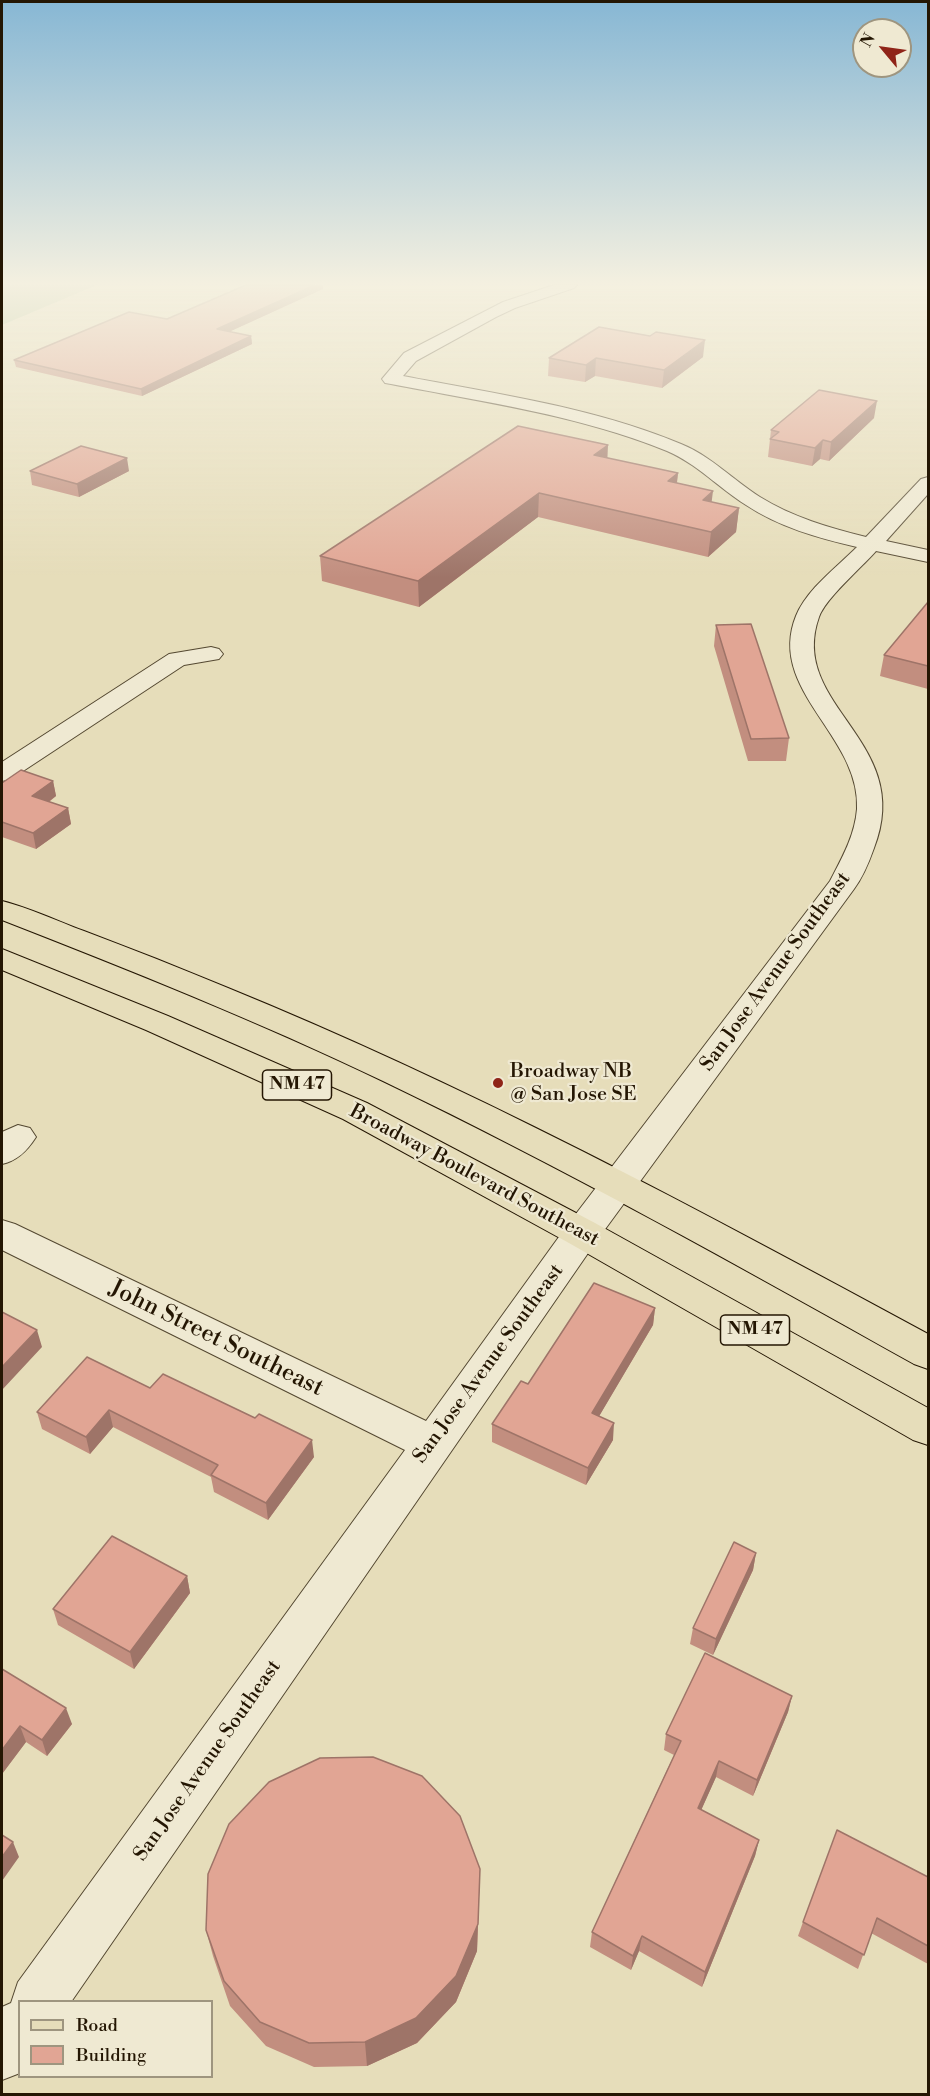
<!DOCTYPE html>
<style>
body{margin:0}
#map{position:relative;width:930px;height:2096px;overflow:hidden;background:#e6ddba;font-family:"Libre Bodoni",serif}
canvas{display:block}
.frame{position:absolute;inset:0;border:3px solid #241603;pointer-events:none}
.legend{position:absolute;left:18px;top:2000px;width:195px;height:78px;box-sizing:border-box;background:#efe9d2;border:2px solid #9e957f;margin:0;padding:8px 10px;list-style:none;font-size:18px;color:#241603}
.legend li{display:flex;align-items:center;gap:12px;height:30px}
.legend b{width:30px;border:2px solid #9e957f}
.north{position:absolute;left:852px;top:18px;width:60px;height:60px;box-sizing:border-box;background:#efe9d2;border:2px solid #9e957f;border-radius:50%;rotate:299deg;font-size:16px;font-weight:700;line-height:24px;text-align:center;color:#241603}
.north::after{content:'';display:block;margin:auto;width:21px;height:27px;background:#8f2418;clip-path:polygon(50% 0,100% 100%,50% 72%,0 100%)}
</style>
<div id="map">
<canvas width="930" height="2096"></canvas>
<div class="frame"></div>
<ul class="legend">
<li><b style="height:8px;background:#e6ddba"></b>Road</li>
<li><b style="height:16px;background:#e1a594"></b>Building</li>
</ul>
<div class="north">N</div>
</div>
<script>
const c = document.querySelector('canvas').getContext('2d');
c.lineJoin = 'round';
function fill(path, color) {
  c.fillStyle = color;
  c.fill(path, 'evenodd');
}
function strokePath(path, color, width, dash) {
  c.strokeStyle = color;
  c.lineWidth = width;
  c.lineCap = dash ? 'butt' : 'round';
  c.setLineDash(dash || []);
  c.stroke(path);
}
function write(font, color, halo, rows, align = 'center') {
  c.font = font + ' "Libre Bodoni",serif';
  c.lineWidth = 4.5;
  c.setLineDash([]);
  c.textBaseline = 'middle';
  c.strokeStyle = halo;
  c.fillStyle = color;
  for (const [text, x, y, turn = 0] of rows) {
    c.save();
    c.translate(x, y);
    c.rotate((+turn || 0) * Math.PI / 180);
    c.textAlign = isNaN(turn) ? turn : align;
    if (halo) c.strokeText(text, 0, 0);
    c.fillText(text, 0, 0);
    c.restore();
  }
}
fill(new Path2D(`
 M2,285h95l-95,40z`), '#aec295');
const minor = new Path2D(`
 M554,285h23l-3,3 -59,20 -19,9 -80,44 -13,15c93,18 190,31 278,68 30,12 52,36 79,53 32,20 70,31 106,40l55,-58 7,-2v17l-42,47 42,9v12l-52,-11c-14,16 -51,48 -57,66 -32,89 97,124 55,231 -5,14 -11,29 -20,41l-259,354 -524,759h-51v71l-18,7v-73l9,-4 7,-21 387,-532 -403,-200v-30l13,4 411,197 143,-198 261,-342c12,-23 25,-46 27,-72 4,-73 -91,-119 -61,-193 11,-27 41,-49 61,-69 -39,-9 -78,-20 -111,-42 -27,-17 -49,-41 -79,-54 -88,-36 -184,-49 -276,-67l-6,-1 -3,-4 22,-26 99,-51z
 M211,647l8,2 4,5 -4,5 -35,6 -173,114 -9,2v-19l167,-108z
 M18,1125l12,3 6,9c-9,14 -19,24 -34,27v-32z`);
const primary = new Path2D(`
 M2,901c28,7 55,20 82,30 48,18 96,37 144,57 241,98 471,222 700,346v35l-14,-5c-175,-98 -350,-196 -531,-283 -125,-60 -253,-111 -381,-161z
 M2,949l166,67 199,87 228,120 333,185v37l-15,-5 -344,-197 -226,-124 -197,-89 -144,-60z`);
strokePath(minor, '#544831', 2);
strokePath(primary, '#241603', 2);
fill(minor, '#efe9d2');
fill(primary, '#e6ddba');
fill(new Path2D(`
 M246,285h77v4l-95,43 23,4 1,8 -110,52 -126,-29 -2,-7 153,-41z
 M703,357l-41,31 -67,-12 -10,6 -37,-6 1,-18z
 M874,418l-45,43 -9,-2 -8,7 -44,-9 3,-27z
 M607,458l71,15 -1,10 35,19 27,6 -3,24 -28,25 -170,-40 -119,90 -97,-26 -2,-25z
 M30,471h99l-50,26 -47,-12z
 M928,602v87l-48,-13 4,-21z
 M716,625l73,113 -3,23h-38l-34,-115z
 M53,781l3,15 -7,6 19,6 3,16 -35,25 -34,-12v-54z
 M655,1308l-2,17 -54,91 14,24 -27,45 -94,-43v-18l36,-40z
 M150,1388l164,69 -46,63 -54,-28 -3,-15 -98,-50 -23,27 -48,-25 -5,-17z
 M756,1553l-3,17 -40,85 -23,-11 3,-16z
 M187,1576l3,17 -56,76 -76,-44 -5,-16z
 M2,1669l70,55 -25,32 -21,-14 -24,32z
 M792,1696l-4,16 -35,84 -37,-19 -15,33 58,30 -4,16 -53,131 -63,-36 -8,19 -41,-23 2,-15 82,-177 -10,-5 2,-16z
 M480,1869l-3,82 -21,51 -39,41 -50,23 -53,1 -48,-21 -36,-40 -17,-50 -7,-26z
 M928,1877v87l-57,-31 -13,36 -60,-33 5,-14z`), '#c28e7f');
fill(new Path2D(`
 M315,285h8v4l-105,48 -1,-8z
 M251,336l1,8 -110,52 -1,-7z
 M705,340l-2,17 -41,31 2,-18z
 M596,358l-1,18 -10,6 1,-17z
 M877,401l-3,17 -45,43 2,-19z
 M823,440l-3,19 -8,7 3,-18z
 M608,445l-1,23 -13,-13z
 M127,458l2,13 -50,26 -2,-13z
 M678,473l-3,24 -7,-16z
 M713,491l-3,24 -7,-15z
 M539,493l-1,24 -119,90 -1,-26z
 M739,508l-3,24 -28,25 3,-25z
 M53,781l3,15 -21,16 -3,-16z
 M68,808l3,16 -35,25 -3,-16z
 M655,1308l-2,17 -62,105 1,-17z
 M37,1330l5,17 -40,43v-23z
 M109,1410l4,17 -23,27 -4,-17z
 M614,1423l-1,17 -27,45 2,-17z
 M312,1440l2,17 -46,63 -2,-17z
 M756,1553l-3,17 -40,85 3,-16z
 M187,1576l3,17 -56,76 -4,-17z
 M792,1696l-4,16 -35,84 4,-16z
 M66,1708l6,16 -25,32 -5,-16z
 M20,1726l6,16 -24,32v-24z
 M719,1761l-3,16 -21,47 3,-16z
 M759,1840l-4,16 -53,131 3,-15z
 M13,1842l6,15 -17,24v-24z
 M480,1869l-3,82 -21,51 -39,41 -50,23 -2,-24z
 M642,1936l-3,15 -8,19 2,-14z`), '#9e7468');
const building = new Path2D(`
 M246,285h69l-98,44 34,7 -110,53 -127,-29 115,-48 38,7z
 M599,327l51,9 6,-4 49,8 -41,30 -68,-12 -10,7 -37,-7z
 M819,390l58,11 -46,41 -8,-2 -8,8 -45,-9 9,-7 -8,-2z
 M518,426l90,19 -14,10 84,18 -10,8 45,10 -10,9 36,8 -28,24 -172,-39 -121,88 -98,-25z
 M81,446l46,12 -50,26 -47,-13z
 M928,602v64l-44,-11z
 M751,624l38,114 -38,1 -35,-114z
 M21,770l32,11 -21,15 36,12 -35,25 -31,-11v-39z
 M594,1283l61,25 -63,105 22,10 -26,45 -96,-44 29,-43 7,3z
 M2,1312l35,18 -35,37z
 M87,1357l63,31 13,-14 92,44 4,-4 53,26 -46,63 -55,-28 7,-10 -109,-55 -23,27 -49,-25z
 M112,1536l75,40 -57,76 -77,-43z
 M734,1542l22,11 -40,86 -23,-11z
 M705,1653l87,43 -35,84 -38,-19 -21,47 61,32 -54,132 -63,-36 -9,20 -41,-24 89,-191 -15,-7z
 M2,1669l64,39 -24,32 -22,-14 -18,24z
 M373,1757l49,19 38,40 20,53 -2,55 -22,52 -40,42 -51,24 -56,1 -49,-21 -36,-41 -18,-51 2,-56 21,-50 40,-42 51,-24z
 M837,1830l91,47v69l-51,-28 -13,37 -61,-33z
 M2,1835l11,7 -11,15z`);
fill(building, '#e1a594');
strokePath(building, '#9e7468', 1.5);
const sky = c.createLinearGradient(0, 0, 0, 578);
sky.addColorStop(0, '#87b7d4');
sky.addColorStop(0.49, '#f4f0e0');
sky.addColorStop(1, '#f4f0e000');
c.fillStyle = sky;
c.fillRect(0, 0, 930, 578);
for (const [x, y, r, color] of [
 [498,1083,6,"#8f2418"]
]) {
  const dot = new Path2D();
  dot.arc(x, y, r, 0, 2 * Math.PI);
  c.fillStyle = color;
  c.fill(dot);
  strokePath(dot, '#efe9d2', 2);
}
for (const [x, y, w] of [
 [297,1085,69],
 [755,1330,69]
]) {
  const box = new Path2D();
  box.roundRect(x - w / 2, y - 15, w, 30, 4.5);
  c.fillStyle = '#efe9d2';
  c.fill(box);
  strokePath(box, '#241603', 1.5);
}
write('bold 18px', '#241603', null, [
 ["NM 47",297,1085],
 ["NM 47",755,1330]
]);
write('20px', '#241603', '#efe9d2', [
 ["San Jose Avenue Southeast",776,972,-54],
 ["Broadway Boulevard Southeast",474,1176,28],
 ["San Jose Avenue Southeast",489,1364,-54],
 ["San Jose Avenue Southeast",208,1761,-55]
]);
write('20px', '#241603', '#efe9d2', [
 ["Broadway NB",510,1072],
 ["@ San Jose SE",510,1095]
], 'left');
write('24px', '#241603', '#efe9d2', [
 ["John Street Southeast",216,1339,26]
]);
</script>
